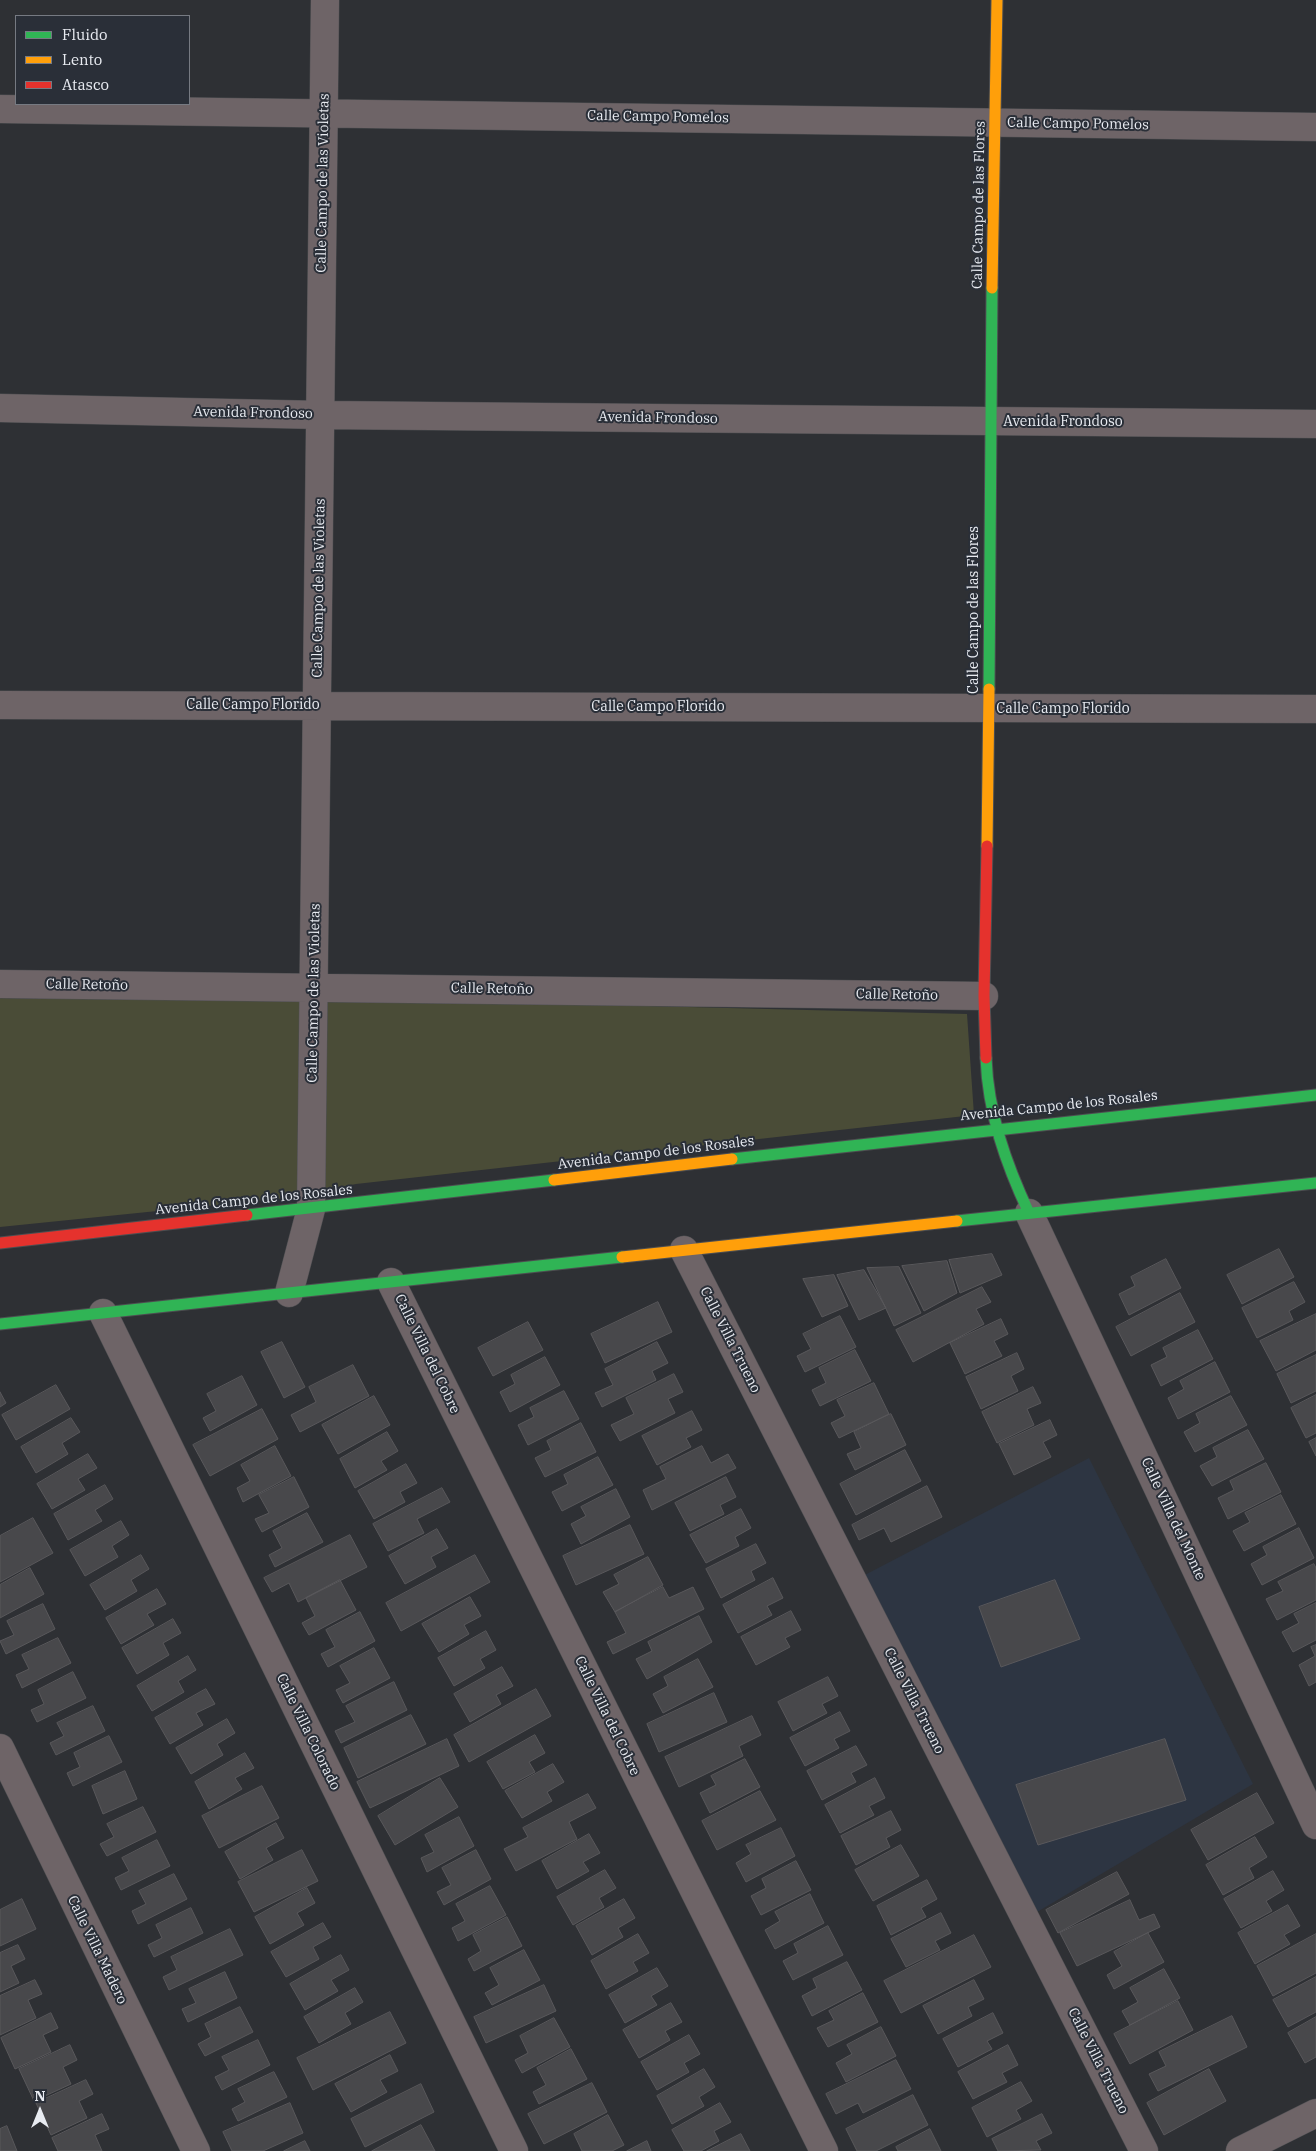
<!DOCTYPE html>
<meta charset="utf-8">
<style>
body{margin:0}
#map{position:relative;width:1316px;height:2151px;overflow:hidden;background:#2e3034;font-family:"IBM Plex Serif",serif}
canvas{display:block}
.legend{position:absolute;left:15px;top:15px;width:175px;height:90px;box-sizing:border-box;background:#2a2f38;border:1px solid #767a82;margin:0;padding:6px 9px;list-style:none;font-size:15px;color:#e8ebf1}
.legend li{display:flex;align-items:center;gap:10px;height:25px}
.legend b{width:25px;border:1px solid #767a82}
.north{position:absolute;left:15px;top:2086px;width:50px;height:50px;-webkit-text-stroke:4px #2a2f38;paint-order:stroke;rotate:0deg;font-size:14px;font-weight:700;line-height:20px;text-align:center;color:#e8ebf1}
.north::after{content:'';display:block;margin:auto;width:18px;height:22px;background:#e8ebf1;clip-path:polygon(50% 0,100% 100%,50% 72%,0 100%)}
</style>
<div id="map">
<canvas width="1316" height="2151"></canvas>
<ul class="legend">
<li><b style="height:6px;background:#30b455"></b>Fluido</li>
<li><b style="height:6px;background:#ff9f0a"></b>Lento</li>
<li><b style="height:6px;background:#e5322d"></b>Atasco</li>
</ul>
<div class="north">N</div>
</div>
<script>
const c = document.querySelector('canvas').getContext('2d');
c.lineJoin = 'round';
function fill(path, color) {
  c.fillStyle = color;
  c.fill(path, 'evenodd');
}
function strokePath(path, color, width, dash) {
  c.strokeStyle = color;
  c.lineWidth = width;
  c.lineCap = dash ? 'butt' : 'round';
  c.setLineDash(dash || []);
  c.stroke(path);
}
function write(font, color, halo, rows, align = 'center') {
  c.font = font + ' "IBM Plex Serif",serif';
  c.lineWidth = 4;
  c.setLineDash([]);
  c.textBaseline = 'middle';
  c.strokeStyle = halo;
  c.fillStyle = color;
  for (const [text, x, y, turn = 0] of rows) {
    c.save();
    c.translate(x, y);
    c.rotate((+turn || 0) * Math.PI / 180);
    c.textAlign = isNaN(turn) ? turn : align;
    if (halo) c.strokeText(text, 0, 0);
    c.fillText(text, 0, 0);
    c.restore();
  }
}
fill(new Path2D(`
 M1089,1458l164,326 -221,131 -173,-337z`), '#2d3542');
fill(new Path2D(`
 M0,998l265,3 65,-3 637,16 7,101 -618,69 -71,14 -285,29z`), '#4a4c37');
const building = new Path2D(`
 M1279,1249l15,28 -52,27 -15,-29z
 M992,1254l10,21 -42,18 -11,-33z
 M1166,1259l15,29 -52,27 -10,-21 16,-8 -4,-9z
 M947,1261l10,32 -33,18 -22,-45z
 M899,1267l22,46 -27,13 -27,-58z
 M864,1270l22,38 -27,12 -22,-45z
 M834,1275l14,31 -26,11 -19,-38z
 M1294,1282l11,20 -16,9 4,9 -36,18 -15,-30z
 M982,1287l9,15 -15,7 8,15 -71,38 -17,-32z
 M1180,1293l15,29 -64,34 -15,-29z
 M658,1302l14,30 -67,31 -14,-29z
 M1316,1314v36l-40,21 -16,-30z
 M840,1316l16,31 -51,25 -8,-16 14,-7 -8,-15z
 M1001,1319l7,15 -14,7 8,15 -37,18 -15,-31z
 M528,1322l15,28 -50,26 -15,-28z
 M1198,1330l15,29 -52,27 -10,-21 16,-8 -4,-9z
 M282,1342l23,45 -21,11 -23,-46z
 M657,1342l11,21 -16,8 4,9 -54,27 -7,-14 18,-8 -8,-16z
 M855,1350l16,31 -51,25 -8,-16 14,-7 -7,-15z
 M1017,1353l7,16 -13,7 7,15 -37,18 -15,-32z
 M1316,1355v36l-25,12 -14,-29z
 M545,1357l15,28 -50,27 -10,-20 15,-8 -4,-9z
 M1215,1362l15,30 -52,27 -10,-21 16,-9 -4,-8z
 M353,1365l16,31 -69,36 -9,-17 25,-13 -7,-15z
 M674,1374l9,18 -15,7 7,14 -55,28 -9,-16 23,-11 -8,-16z
 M242,1376l15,29 -47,26 -7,-13 13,-7 -9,-17z
 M874,1383l15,31 -50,24 -8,-15 14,-7 -8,-16z
 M56,1385l14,24 -54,31 -14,-25z
 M1033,1387l8,16 -14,6 7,16 -37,18 -15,-31z
 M564,1391l15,28 -51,26 -10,-20 16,-8 -4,-9z
 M0,1392l6,11 -6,4z
 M1316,1395v38l-10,5 -15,-30z
 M374,1396l16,29 -52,29 -16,-29z
 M1231,1396l16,29 -52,27 -11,-20 16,-9 -4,-9z
 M262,1409l16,30 -68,37 -17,-31z
 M692,1411l10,19 -16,8 5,9 -34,18 -15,-29z
 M891,1414l15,31 -51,25 -8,-16 14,-6 -7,-16z
 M71,1418l9,14 -18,11 6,11 -32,19 -15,-26z
 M1050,1420l7,15 -14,7 8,15 -37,18 -15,-31z
 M581,1423l15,29 -51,25 -10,-19 16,-8 -4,-9z
 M1248,1430l16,29 -52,27 -12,-20 17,-9 -4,-9z
 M387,1432l11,19 -17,10 6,9 -32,18 -15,-29z
 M1316,1438v18l-7,-14z
 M275,1446l16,30 -48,26 -6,-14 13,-7 -9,-16z
 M702,1446l9,17 17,-9 8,14 -84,42 -9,-20 23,-11 -6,-12z
 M905,1450l16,31 -65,34 -16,-31z
 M88,1454l9,14 -19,11 7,11 -33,19 -15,-25z
 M598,1457l15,28 -51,26 -10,-19 16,-8 -4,-9z
 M1266,1463l15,29 -53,27 -10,-21 16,-8 -4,-9z
 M406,1464l11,19 -17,9 5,10 -31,17 -16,-28z
 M294,1477l15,30 -47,25 -7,-13 14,-6 -10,-18z
 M726,1477l10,20 -16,8 4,9 -34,17 -15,-28z
 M105,1485l8,14 -18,11 7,11 -34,19 -14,-26z
 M927,1486l15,31 -51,25 -7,-14 -25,12 -7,-15z
 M442,1488l8,14 -33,17 7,14 -36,18 -15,-27z
 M616,1489l14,28 -49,27 -10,-20 15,-8 -5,-9z
 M1281,1495l15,29 -52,27 -11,-20 17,-9 -5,-9z
 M741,1509l10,19 -16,9 4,9 -33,17 -16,-28z
 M307,1513l16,29 -48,25 -6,-12 13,-7 -9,-17z
 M33,1518l20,35 -53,29v-46z
 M121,1521l8,14 -17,11 6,11 -33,19 -15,-26z
 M630,1525l14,29 -68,31 -13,-29z
 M1299,1528l15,30 -52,27 -11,-21 16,-9 -4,-8z
 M437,1529l11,19 -17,9 5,10 -31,17 -16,-28z
 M350,1535l17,32 -69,35 -9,-19 -17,9 -8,-14z
 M756,1544l10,19 -15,8 4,9 -34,18 -15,-29z
 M141,1555l8,14 -18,11 6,11 -32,19 -15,-25z
 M475,1555l15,27 -89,49 -15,-28z
 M648,1557l15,28 -48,27 -12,-20 16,-8 -5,-9z
 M1314,1564l2,4v32l-39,20 -11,-21 17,-8 -5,-9z
 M30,1568l14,26 -44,24v-33z
 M773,1578l10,20 -16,8 5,9 -34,18 -15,-28z
 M340,1580l16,30 -47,25 -7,-12 13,-7 -9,-18z
 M1055,1580l25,59 -79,28 -22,-60z
 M663,1587l6,11 24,-11 11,22 -91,45 -6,-12 19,-9 -11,-21z
 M157,1589l9,15 -19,10 7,11 -33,19 -15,-26z
 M470,1597l11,19 -17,9 5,9 -30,18 -17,-28z
 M1316,1603v37l-23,12 -11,-20 17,-9 -5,-9z
 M43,1604l12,25 -49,25 -6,-13 14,-6 -7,-14z
 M791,1611l10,19 -16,8 5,9 -34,18 -15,-28z
 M360,1612l15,29 -47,26 -7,-13 14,-7 -9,-17z
 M699,1616l13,26 -65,37 -11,-20 16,-8 -4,-9z
 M173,1619l8,14 -18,10 6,12 -32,19 -15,-26z
 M486,1631l10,19 -16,9 5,9 -31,18 -16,-28z
 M58,1638l13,25 -49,25 -6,-13 13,-6 -7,-14z
 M1316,1645v37l-7,4 -10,-21 16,-9 -4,-9z
 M374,1648l16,30 -47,25 -7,-13 14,-7 -10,-17z
 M188,1656l8,14 -18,11 6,11 -32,19 -15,-25z
 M698,1659l15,28 -50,26 -10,-19 15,-8 -4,-9z
 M502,1667l11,19 -17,9 5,9 -31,18 -16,-28z
 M73,1672l13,26 -49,24 -6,-12 13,-6 -6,-14z
 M828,1677l10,19 -16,8 5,9 -34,18 -15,-29z
 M394,1682l13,28 -66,33 -6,-12 20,-9 -9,-16z
 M206,1689l9,15 -19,9 7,12 -33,19 -15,-26z
 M536,1689l15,27 -82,46 -15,-27z
 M714,1693l13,29 -68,30 -12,-28z
 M93,1706l12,25 -49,24 -6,-12 14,-7 -7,-13z
 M840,1712l10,19 -16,8 5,9 -34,18 -15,-28z
 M411,1715l15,29 -68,34 -14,-30z
 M752,1716l9,19 -22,11 4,10 -64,31 -14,-30z
 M227,1719l8,14 -18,11 6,11 -32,19 -15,-26z
 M535,1735l10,18 -16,9 6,10 -32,17 -16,-27z
 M109,1736l13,26 -49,24 -6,-13 13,-6 -6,-14z
 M447,1739l12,27 -89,42 -13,-26z
 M1165,1739l21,61 -148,45 -22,-60z
 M856,1746l11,19 -16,8 5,9 -34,18 -15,-29z
 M245,1753l9,15 -19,10 7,11 -33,20 -14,-27z
 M745,1759l15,28 -50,26 -10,-20 16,-8 -5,-9z
 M553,1764l11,18 -17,10 5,9 -30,17 -17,-27z
 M125,1771l12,28 -34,15 -11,-28z
 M440,1778l18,29 -63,38 -17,-29z
 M875,1778l10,20 -16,8 5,9 -34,18 -15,-28z
 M262,1786l17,32 -60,30 -17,-32z
 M760,1791l16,29 -59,30 -15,-29z
 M1257,1793l17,30 -66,37 -17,-30z
 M588,1794l8,14 -27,14 8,17 -61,32 -12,-22 24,-12 -5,-9z
 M143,1807l13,25 -49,24 -7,-12 14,-7 -7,-13z
 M891,1811l10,19 -15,8 4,9 -34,18 -15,-29z
 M459,1817l15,29 -47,26 -6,-14 13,-6 -9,-17z
 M276,1823l8,15 -18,10 7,12 -33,19 -15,-27z
 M781,1828l14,28 -49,26 -10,-19 15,-9 -5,-9z
 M589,1834l11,19 -17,9 6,9 -32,18 -15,-28z
 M1255,1837l12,20 -18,11 5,10 -31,17 -17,-30z
 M157,1840l13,26 -49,24 -6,-12 14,-7 -7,-13z
 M901,1845l18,31 -46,25 -18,-31z
 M302,1850l16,31 -64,31 -16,-30z
 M476,1850l15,29 -47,26 -7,-13 14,-7 -9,-17z
 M796,1861l15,29 -50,25 -10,-19 15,-8 -4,-9z
 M605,1870l11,18 -17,10 5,9 -31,18 -16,-28z
 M1273,1871l11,19 -18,11 6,10 -31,17 -17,-29z
 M1117,1872l12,22 -71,39 -12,-23z
 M174,1874l13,25 -49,25 -6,-13 14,-7 -7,-13z
 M927,1880l10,19 -16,9 5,9 -35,18 -14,-29z
 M490,1886l16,29 -48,26 -6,-13 13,-7 -9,-17z
 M307,1888l8,15 -18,10 7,12 -34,19 -15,-27z
 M810,1894l14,29 -49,26 -10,-19 15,-9 -5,-9z
 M22,1899l14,30 -36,17v-36z
 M624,1899l11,19 -17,10 5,9 -31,18 -16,-29z
 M1130,1900l9,20 15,-6 6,13 -83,39 -17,-33z
 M1288,1905l12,21 -16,9 6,9 -35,20 -17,-31z
 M191,1908l12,25 -49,24 -6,-12 14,-7 -6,-13z
 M941,1913l10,20 -16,8 5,9 -34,17 -15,-28z
 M507,1917l15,29 -48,25 -6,-12 13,-8 -8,-16z
 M323,1923l8,14 -18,10 6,12 -33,18 -15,-25z
 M828,1926l15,29 -50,25 -10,-19 15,-8 -4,-9z
 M230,1929l13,26 -74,35 -6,-13 14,-7 -6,-13z
 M1148,1933l16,29 -50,27 -7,-14 15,-9 -8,-14z
 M638,1934l11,19 -16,9 5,9 -32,18 -15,-28z
 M1316,1934v39l-43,23 -16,-30z
 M974,1935l17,32 -90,46 -17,-32z
 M18,1945l7,14 -14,7 8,17 -19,9v-39z
 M524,1950l16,30 -48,25 -7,-12 14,-8 -9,-17z
 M341,1955l8,15 -18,10 7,11 -33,19 -15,-26z
 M847,1962l15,28 -50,26 -10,-20 15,-8 -4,-9z
 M657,1968l11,18 -17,10 6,9 -32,18 -16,-28z
 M1164,1969l16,29 -50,27 -8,-14 16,-9 -8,-14z
 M225,1972l12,26 -49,24 -6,-13 14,-6 -7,-14z
 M1316,1977v35l-28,15 -15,-27z
 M35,1980l7,14 -14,6 8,18 -36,17v-39z
 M974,1980l10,19 -16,8 4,9 -34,18 -15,-28z
 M544,1985l12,26 -70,32 -12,-26z
 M355,1988l8,14 -18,11 6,11 -32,19 -15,-26z
 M863,1993l15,29 -50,25 -11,-19 17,-8 -5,-9z
 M1178,2001l15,29 -63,34 -16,-30z
 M671,2003l11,19 -17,9 5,9 -31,18 -16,-28z
 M240,2007l13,25 -48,24 -7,-12 13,-7 -6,-13z
 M390,2012l16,31 -93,47 -16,-32z
 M51,2013l7,15 -15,7 8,17 -36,17 -14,-31z
 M993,2013l10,20 -16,8 5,8 -34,18 -15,-28z
 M1232,2016l15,31 -89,44 -9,-17 17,-8 -7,-14z
 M1316,2017v40l-11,6 -17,-30z
 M554,2018l16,29 -48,26 -7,-13 13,-7 -8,-17z
 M881,2027l15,29 -50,26 -10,-19 16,-9 -5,-9z
 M689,2035l11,19 -16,9 5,9 -32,18 -16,-28z
 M258,2040l12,25 -48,25 -7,-13 14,-7 -7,-13z
 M70,2045l7,15 -14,7 8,17 -37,17 -15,-32z
 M1008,2045l10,20 -16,8 5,9 -34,17 -15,-27z
 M571,2049l16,30 -48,25 -6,-12 13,-7 -9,-17z
 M390,2055l8,16 -18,9 7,12 -36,20 -16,-28z
 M896,2060l15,29 -48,24 -5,-10 -22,11 -10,-20z
 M704,2069l11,18 -16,10 5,9 -32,18 -15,-28z
 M1209,2069l17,32 -62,34 -17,-32z
 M274,2072l13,25 -49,24 -6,-12 13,-7 -7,-13z
 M86,2080l7,14 -14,7 8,17 -36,17 -15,-32z
 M1021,2082l11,19 -16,9 5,9 -34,18 -15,-29z
 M592,2083l15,29 -63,32 -16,-30z
 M421,2084l13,28 -69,35 -14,-28z
 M913,2095l15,30 -52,26h-19l-11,-22z
 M290,2103l13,30 -40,18h-31l-9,-19z
 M720,2103l11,19 -17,9 5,10 -18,10h-17l-12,-21z
 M102,2114l7,15 -14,6 7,16h-44l-6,-13z
 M1042,2114l10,19 -16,8 5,9 -43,1 -6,-12z
 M608,2115l16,30 -12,6h-30l-8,-17z
 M421,2125l14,26h-63z
 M7,2126l10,25h-17v-22z
 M930,2129l11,22h-43l-2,-4z
 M741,2134l9,17h-43z
 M305,2141l5,10h-26z
 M647,2141l4,10h-24z`);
fill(building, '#48484b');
strokePath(building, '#59585b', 1);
const street = new Path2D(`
 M0,109l1316,18
 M0,408l321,7 995,9
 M0,705l1316,4
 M0,984l984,12
 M1029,1213l287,612
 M684,1250l460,901
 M391,1282l433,869
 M289,1293l22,-84 14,-1209
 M103,1313l411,838
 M0,1748l196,403
 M1240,2151l76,-38`);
const fast = new Path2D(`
 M989,689l3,-401
 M986,1058c2,55 20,106 43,155
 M732,1159l584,-64
 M247,1215l307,-35
 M957,1221l359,-38
 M0,1324l622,-67`);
const slow = new Path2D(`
 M992,288l5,-288
 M987,846l2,-157
 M554,1180l178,-21
 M622,1257l335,-36`);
const jam = new Path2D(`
 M986,1058l-2,-62 3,-150
 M0,1243l247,-28`);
strokePath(street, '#4d4e51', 29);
strokePath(fast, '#4d4e51', 13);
strokePath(slow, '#4d4e51', 13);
strokePath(jam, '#4d4e51', 13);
strokePath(street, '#6e6467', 28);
strokePath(fast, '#30b455', 11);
strokePath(slow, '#ff9f0a', 11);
strokePath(jam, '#e5322d', 11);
write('14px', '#e8ebf1', '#2a2f38', [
 ["Calle Campo Pomelos",658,117,1],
 ["Calle Campo Pomelos",1078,124,1],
 ["Calle Campo de las Violetas",323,183,-89],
 ["Calle Campo de las Flores",979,205,-89],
 ["Avenida Frondoso",253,413,1],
 ["Avenida Frondoso",658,418,1],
 ["Avenida Frondoso",1063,422],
 ["Calle Campo de las Violetas",319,588,-89],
 ["Calle Campo de las Flores",974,610,-90],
 ["Calle Campo Florido",253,705],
 ["Calle Campo Florido",658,707],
 ["Calle Campo Florido",1063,709],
 ["Calle Retoño",87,985,1],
 ["Calle Retoño",492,989,1],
 ["Calle Campo de las Violetas",314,993,-89],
 ["Calle Retoño",897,995,1],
 ["Avenida Campo de los Rosales",1059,1106,-6],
 ["Avenida Campo de los Rosales",656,1153,-7],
 ["Avenida Campo de los Rosales",254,1200,-6],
 ["Calle Villa Trueno",730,1340,63],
 ["Calle Villa del Cobre",427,1354,64],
 ["Calle Villa del Monte",1173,1519,65],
 ["Calle Villa Trueno",914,1701,63],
 ["Calle Villa del Cobre",607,1716,64],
 ["Calle Villa Colorado",308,1732,64],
 ["Calle Villa Madero",97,1950,64],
 ["Calle Villa Trueno",1098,2061,63]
]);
</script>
